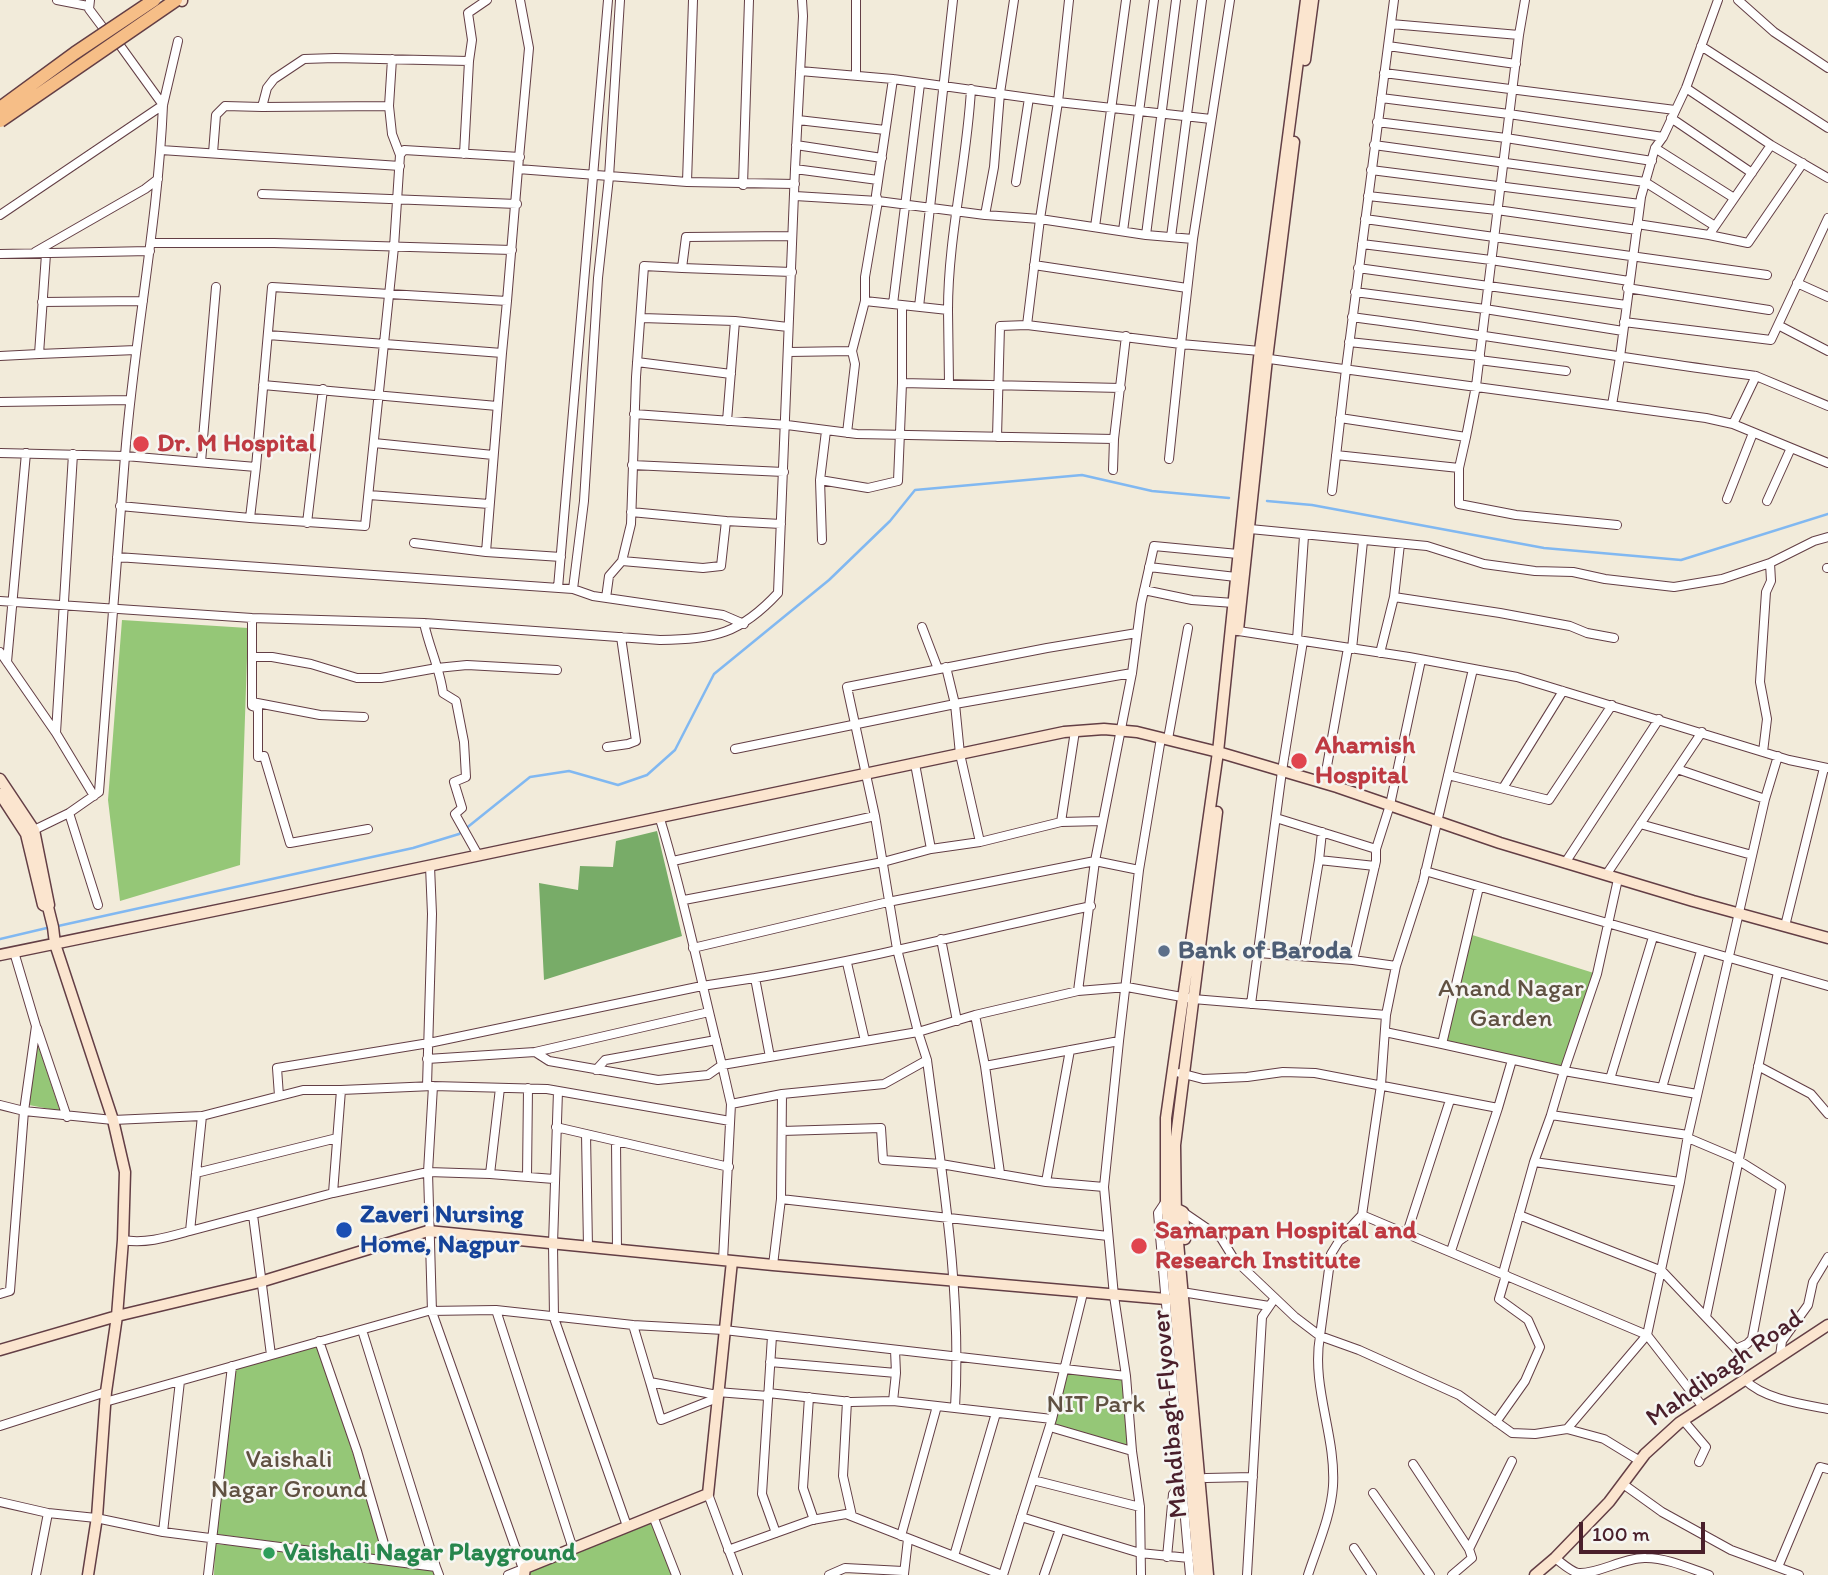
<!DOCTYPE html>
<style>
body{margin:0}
#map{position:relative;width:1828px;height:1575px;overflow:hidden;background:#f2ebda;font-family:Itim,sans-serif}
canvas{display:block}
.scale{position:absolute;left:1579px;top:1522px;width:126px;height:32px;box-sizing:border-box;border:4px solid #4a1f2b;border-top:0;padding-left:9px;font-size:21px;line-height:24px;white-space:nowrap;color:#4a1f2b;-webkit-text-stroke:5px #f6f6f2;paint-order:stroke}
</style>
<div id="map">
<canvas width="1828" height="1575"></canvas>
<div class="scale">100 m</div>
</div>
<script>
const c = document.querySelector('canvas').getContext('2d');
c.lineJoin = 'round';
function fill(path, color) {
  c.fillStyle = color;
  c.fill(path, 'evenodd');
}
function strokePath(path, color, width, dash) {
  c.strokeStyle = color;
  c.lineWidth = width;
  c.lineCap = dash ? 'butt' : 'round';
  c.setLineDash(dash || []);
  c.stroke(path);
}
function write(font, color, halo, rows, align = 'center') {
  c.font = font + ' Itim,sans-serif';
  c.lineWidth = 5;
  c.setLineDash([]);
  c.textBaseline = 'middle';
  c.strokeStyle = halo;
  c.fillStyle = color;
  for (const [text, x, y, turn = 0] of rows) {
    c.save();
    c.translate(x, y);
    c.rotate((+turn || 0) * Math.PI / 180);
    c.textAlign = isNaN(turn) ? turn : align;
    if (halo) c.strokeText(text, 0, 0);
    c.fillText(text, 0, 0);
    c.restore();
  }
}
fill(new Path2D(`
 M122,620l126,8 -8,237 -120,36 -12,-101z
 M1469,934l128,40 -33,97 -122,-27z
 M37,1042l23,69 -31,-6z
 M318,1343l67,213 -170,-22 18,-167z
 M1066,1370l60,6 6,75 -82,-24z
 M652,1520l19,55h-142l1,-7z
 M215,1544l215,18 6,13h-222z`), '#95c777');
fill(new Path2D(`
 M657,831l25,105 -138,44 -5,-97 39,7 2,-24 33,1 3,-26z`), '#78ac68');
strokePath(new Path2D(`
 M1267,501l45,4 232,43 137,12 147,-46
 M58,926l355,-78 46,-14 71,-57 39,-6 49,14 29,-10 28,-25 39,-76 115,-94 61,-59 25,-31 167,-15 70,16 77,7
 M0,939l51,-12`), '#81b8f1', 2.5);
const street = new Path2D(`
 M57,0l31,6
 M90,0l-1,9 15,20 15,15 44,61
 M520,0l9,48 -11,121 169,13 108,2
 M856,0v75
 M1230,0l-37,239 -12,105 79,7
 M1738,0l36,32 54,36
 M1391,24l128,11
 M1388,46l128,18
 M1701,46l127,82
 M469,61l3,-21 -4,-27 19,-13
 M800,71l93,8 165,23 153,17
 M1384,73l291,37
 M893,79l-17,116 2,6 107,14 55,4 18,-117 11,-102
 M1686,88l85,57 57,33
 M1381,98l128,16 154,23
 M163,105l15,-64
 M389,106l3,-47
 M1671,118l81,55
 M798,120l87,10
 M1377,122l129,16 146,23
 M796,145l86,13
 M1374,145l271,37 70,44
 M1655,148l79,50
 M161,150l239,16
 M213,153l3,-38 9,-9 37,1
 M400,155l-8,-21 -3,-28 -127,1 5,-19 7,-9 30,-20 31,-1 134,3 -5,93
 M795,169l83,11
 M1371,170l269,34
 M687,182l6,-182
 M1016,182l13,-84
 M743,185l6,-185
 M262,194l255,10
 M795,196l83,5 -13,76v24l83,9c0,-74 19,-147 23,-221
 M1368,196l129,14 140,20
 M0,215l163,-110c-5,118 -29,234 -38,351l131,11 -6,51 115,8 29,-279 6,-92 4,-5 116,7
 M985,215l9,-48 6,-74 14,-93
 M1365,219l402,56
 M1637,224l72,11 62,-90
 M1095,227l31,-227
 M1123,231l31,-231
 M1146,235l30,-235
 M1709,235l39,8 55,-80
 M1171,237l31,-237
 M151,243h123l238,7
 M1362,244l129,16 138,21
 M35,252l110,-63 13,-10
 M0,254l150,-3
 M46,254l-7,100 97,-4
 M1034,265l153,23
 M682,268l110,4
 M1358,268l268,37
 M1797,283l31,14
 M1627,288l142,22
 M1355,292l130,17 138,22
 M42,302l101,-1
 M893,304l27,-220
 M919,307l34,-307
 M948,310l1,74
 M1352,317c135,18 269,41 404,59l-23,48
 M642,318l93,3 -8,100
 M735,321l53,6
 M1624,322l147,18 57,-122
 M1778,325l50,26
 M268,335l234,18 5,-52
 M1349,342l131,14
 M852,351l13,-50
 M789,352l63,-1 3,13 -8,69
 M502,353l-16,199 75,5
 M0,356l39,-2
 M1262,358l444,60 27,6 95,39
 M1479,360l87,11
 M637,362l94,12
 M1756,376l72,30
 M902,383v-78
 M263,385l234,21
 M0,402l129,-2
 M1612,405l8,-48 21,-160 14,-49 8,-11 23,-49 32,-88
 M634,414l153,11 70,9 257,5 12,-103
 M1340,418l126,19 10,-51 43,-351 6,-35
 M997,437l3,-111 27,-1
 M1466,437l-7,31v36l57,11 101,10
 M374,443l119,12
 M0,453l125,3 -26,336 -30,21 -35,17
 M1336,455l123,13
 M1169,459l12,-115 -154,-19 13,-106 106,16 47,4
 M201,462l15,-175
 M632,465l152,7
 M256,467l16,-180 235,14 11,-132
 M1113,470l1,-31
 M820,480l48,8 30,-7 4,-98 219,5
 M1332,491l14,-122 48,-369
 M369,495l120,9
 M1727,499l26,-66
 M1767,501l24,-53
 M120,506l130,12
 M726,521l55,3
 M307,523l16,-134
 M1250,529l177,17 57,18 51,7 38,1 32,7 69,8 48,-8 48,-16
 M822,540l-2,-60 6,-49
 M414,543l72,9
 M117,557l456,32 20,7 130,19 21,9
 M622,561l81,7 18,-2 5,-45 -95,-9
 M1149,567l87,10
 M1827,568h1
 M558,588l50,-588
 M573,589l11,-88 14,-223 11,-101 11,-177
 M1144,590l48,10 42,3
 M1394,597l6,-53
 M606,598l3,-22 13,-15 9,-37 5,-147 8,-111 38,2 4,-31 106,-1
 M0,601l252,17 172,5 236,17c55,-1 80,-6 118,-47l17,-424 8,-153 -1,-16
 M252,618v88l6,2v49l6,-1 26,87 78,-14
 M424,623c5,24 16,46 19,70l13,8 8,41 2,35 -12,5 8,26 -7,6 23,41
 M922,627l16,42
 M1232,630l177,27 108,20 272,83 39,8
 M1297,640l7,-104
 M1352,649l11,-108
 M0,652l56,81 17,-279
 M1380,653l14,-56 106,16 70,13 17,7 27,5
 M252,657h20l39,7 46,14h24l56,-10 30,-3 90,5
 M7,662l19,-209
 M252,702l68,13 44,2
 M1075,731l-14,91 41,-1
 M56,733l38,63
 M1168,739l20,-111
 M607,747l21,-3 8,-3 -15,-104
 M735,749l220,-45 177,-31
 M1763,752l4,-33 -7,-37 6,-90 5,-11 -1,-18 44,-22 14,-4
 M915,764l16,85
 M1677,769l88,30 -77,336 -8,47
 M1448,775l101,25 63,-95
 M1324,783l24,-135
 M1503,788l60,-97
 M1765,799l13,-43
 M69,813l29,92
 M1276,818l100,31 14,-44 31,-145
 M660,819c25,81 41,164 62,246l196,-33 -21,-83 -22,-133 -28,-129 200,-39 90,-15
 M1640,824l112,31
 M980,842l81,-20
 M1319,860l3,-28
 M673,861l202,-45
 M1565,863l94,-144
 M1139,870l22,-132
 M1425,871l403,115
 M1606,875l96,-143
 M1479,887l-37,157 122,27 33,-97 21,-95
 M684,900l199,-38 48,-13 49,-7 -20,-88 -5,-50 -9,-37
 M1785,926l39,-158
 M941,939l16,82
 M693,948l195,-46 207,-41 -17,130
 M14,952l22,74 -12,85 89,9 89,-4 -12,115 143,-38
 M1258,953l95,7 43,6
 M1303,956l16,-96 56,6
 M1353,960l23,-99v-12
 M847,963l18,78
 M1251,1004l31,-233 21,-130
 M709,1012l-174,40 14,9 109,19 50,-5 14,-10 9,39 -8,156
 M975,1015l10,51 15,107
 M1386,1015l10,-49 27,-84 50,-213
 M37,1028l30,89
 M1385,1032l57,12
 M1119,1041l-15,146 10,109 12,80
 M770,1057l-15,-79c113,-19 224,-47 336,-72
 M427,1059l108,-7
 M985,1066l134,-25 20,-171 -44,-9 37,-188 9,-69 13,-58 84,8
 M1758,1066l53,28 17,20
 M596,1070l9,-10 111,-20
 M1180,1073l23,6 44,-2 36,-5 32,1 183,35 -47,143
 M1610,1079l43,-142
 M427,1086l5,-172 -2,-48
 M433,1086l-92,4 -8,103 95,-21 62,2 64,5
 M1662,1088l39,-137
 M558,1091l-5,153 1,74 73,208
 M279,1096l-2,-28 152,-25 273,-57 53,-8
 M731,1104l51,-10
 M0,1105l24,6 -14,180 -10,3
 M1498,1108l14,-48
 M1551,1115l13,-44 133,23
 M202,1116l101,-26h38
 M556,1127l173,40
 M782,1131l99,-3 2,32 58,4 105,18 58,5
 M586,1134l2,113
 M616,1141l1,109
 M1534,1162l17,-47 137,20
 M196,1173l141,-35
 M490,1174l10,-86
 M527,1177l1,-89
 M1046,1182l24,-132
 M781,1199l327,37
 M1166,1201l-8,12 32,362
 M1183,1212l38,26 13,21 61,58 25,19c-9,51 16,99 13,150 -2,30 -16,61 -25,89
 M253,1215l18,140
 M1362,1215l-15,16 -1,5 -7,5 -8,13 -11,82 39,14 100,45 53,38 23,1 32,-5
 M1519,1215l143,56 74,78 11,-5 5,-5 29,-152 -48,-30 -45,-19
 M1407,1233l43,-133
 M123,1240c23,4 45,-3 67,-9
 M773,1265l8,-66 1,-105 102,-10 43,-24
 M1188,1293l81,13
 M496,1310l77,239
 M1706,1317l72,-345
 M633,1325l17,57 67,13
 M362,1330l74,237
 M772,1336l-10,158 14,39
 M319,1341l38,110 32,110
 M1780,1356l2,-15 26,-36 5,-23 15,-25
 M770,1362l126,11
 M1745,1380c19,19 56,24 83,29
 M650,1382l11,38 56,-22
 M717,1392l51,4
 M768,1393l83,9 42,-1 3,-28 -1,-23
 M809,1397l-6,91 11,32
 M847,1401l-4,75 9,40
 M893,1401l159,18
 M105,1402l323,-91 68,-1 137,15 91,5 402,46 6,75 8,56 1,68
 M955,1408c7,-116 -13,-233 -28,-348l-9,-28 57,-17 103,-24 49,-4 66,12 193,16 -5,70 -19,130 285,120 33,-153 -146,-20 -31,111
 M1683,1420l23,27 -7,15
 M1496,1422l29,-41 15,-34 -12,-27 -29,-21 7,-24
 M0,1426l106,-34
 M1050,1427l82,24
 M1640,1461l-36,-22 -37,-10 80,-94 56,72
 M1413,1464l56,85 3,9 -20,17
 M1206,1478l47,-1
 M1033,1480l107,27
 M1623,1484l39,28 69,38 68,25
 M1373,1493l57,82
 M708,1494l30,81
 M0,1502l48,11 48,5 67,14 273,35 3,8
 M653,1516l23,59
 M1021,1517l119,36 49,5
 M163,1532l17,-151
 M901,1536l36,-130
 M1354,1548l18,27
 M1469,1549l43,-88
 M728,1550l84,-30 34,-6 156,61
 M954,1556l42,-143
 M1167,1557l6,-63 9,-10
 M1555,1558c7,5 15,13 23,15 18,2 47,-16 68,-15 21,0 43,10 63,17
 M1778,1567l42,-100 8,2
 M525,1568l-2,1 -91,-257 -4,-140 5,-86 114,3 183,32
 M904,1574l4,-35
 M36,1575l12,-62
 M208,1575l24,-209
 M508,1575l15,-6
 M829,1575l16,-7 58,3
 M1003,1575l49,-156 31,-126
 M1044,1575l16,-46
 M1247,1575l15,-258 13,-19`);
const secondary = new Path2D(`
 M182,1v-1
 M1305,60l8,-60
 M1238,630l29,-271 27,-217
 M0,779l34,51 15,75
 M0,794l26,40 17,71 5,2 5,20 2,17 58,176 12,52 -2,68 -6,76 -11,76 -9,125 -9,58
 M0,955c355,-73 710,-147 1064,-223l40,-3 33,3 81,20 119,35 163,56 193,58 135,37
 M1175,1208l8,4 2,27
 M0,1350l117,-34 143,-34 168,-51 345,34 393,34
 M524,1575l1,-7 183,-74 24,-233
 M1199,1575l-33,-374v-83l52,-366 41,-394 47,-358
 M1208,1575l-32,-355 -1,-75 42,-333
 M1535,1575l20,-17 54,-56 36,-48 34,-31 149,-98`);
strokePath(street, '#633e45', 10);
strokePath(secondary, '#633e45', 13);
strokePath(street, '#fff', 8);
strokePath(secondary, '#fbe5cf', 10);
strokePath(new Path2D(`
 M0,117l167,-117`), '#4a1f2b', 2.5, [10, 5]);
const primaryBridge = new Path2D(`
 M0,108l75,-55 79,-53
 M0,121l176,-121`);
strokePath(primaryBridge, '#633e45', 15, []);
strokePath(primaryBridge, '#f6be87', 12);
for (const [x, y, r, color] of [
 [141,444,9,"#e0444e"],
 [1299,761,9,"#e0444e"],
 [1164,951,7,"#5c6f8a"],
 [344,1230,9,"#1a4fb4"],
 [1139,1246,9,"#e0444e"],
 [269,1553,7,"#2e9e5b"]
]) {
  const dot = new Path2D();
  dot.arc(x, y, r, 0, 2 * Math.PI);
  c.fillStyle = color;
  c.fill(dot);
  strokePath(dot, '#f6f6f2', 2.5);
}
write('bold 26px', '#be3a42', '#f6f6f2', [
 ["Dr. M Hospital",157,444],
 ["Aharnish",1315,746],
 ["Hospital",1315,776],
 ["Samarpan Hospital and",1155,1231],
 ["Research Institute",1155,1261]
], 'left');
write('bold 26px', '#4e5e75', '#f6f6f2', [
 ["Bank of Baroda",1178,951]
], 'left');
write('26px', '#605142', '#f6f6f2', [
 ["Anand Nagar",1511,989],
 ["Garden",1511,1019],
 ["NIT Park",1096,1405],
 ["Vaishali",289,1460],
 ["Nagar Ground",289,1490]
]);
write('bold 26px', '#164399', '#f6f6f2', [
 ["Zaveri Nursing",360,1215],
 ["Home, Nagpur",360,1245]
], 'left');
write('26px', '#4a1f2b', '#f6f6f2', [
 ["Mahdibagh Road",1725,1369,-35],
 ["Mahdibagh Flyover",1171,1414,-95]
]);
write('bold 26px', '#27864d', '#f6f6f2', [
 ["Vaishali Nagar Playground",283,1553]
], 'left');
</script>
